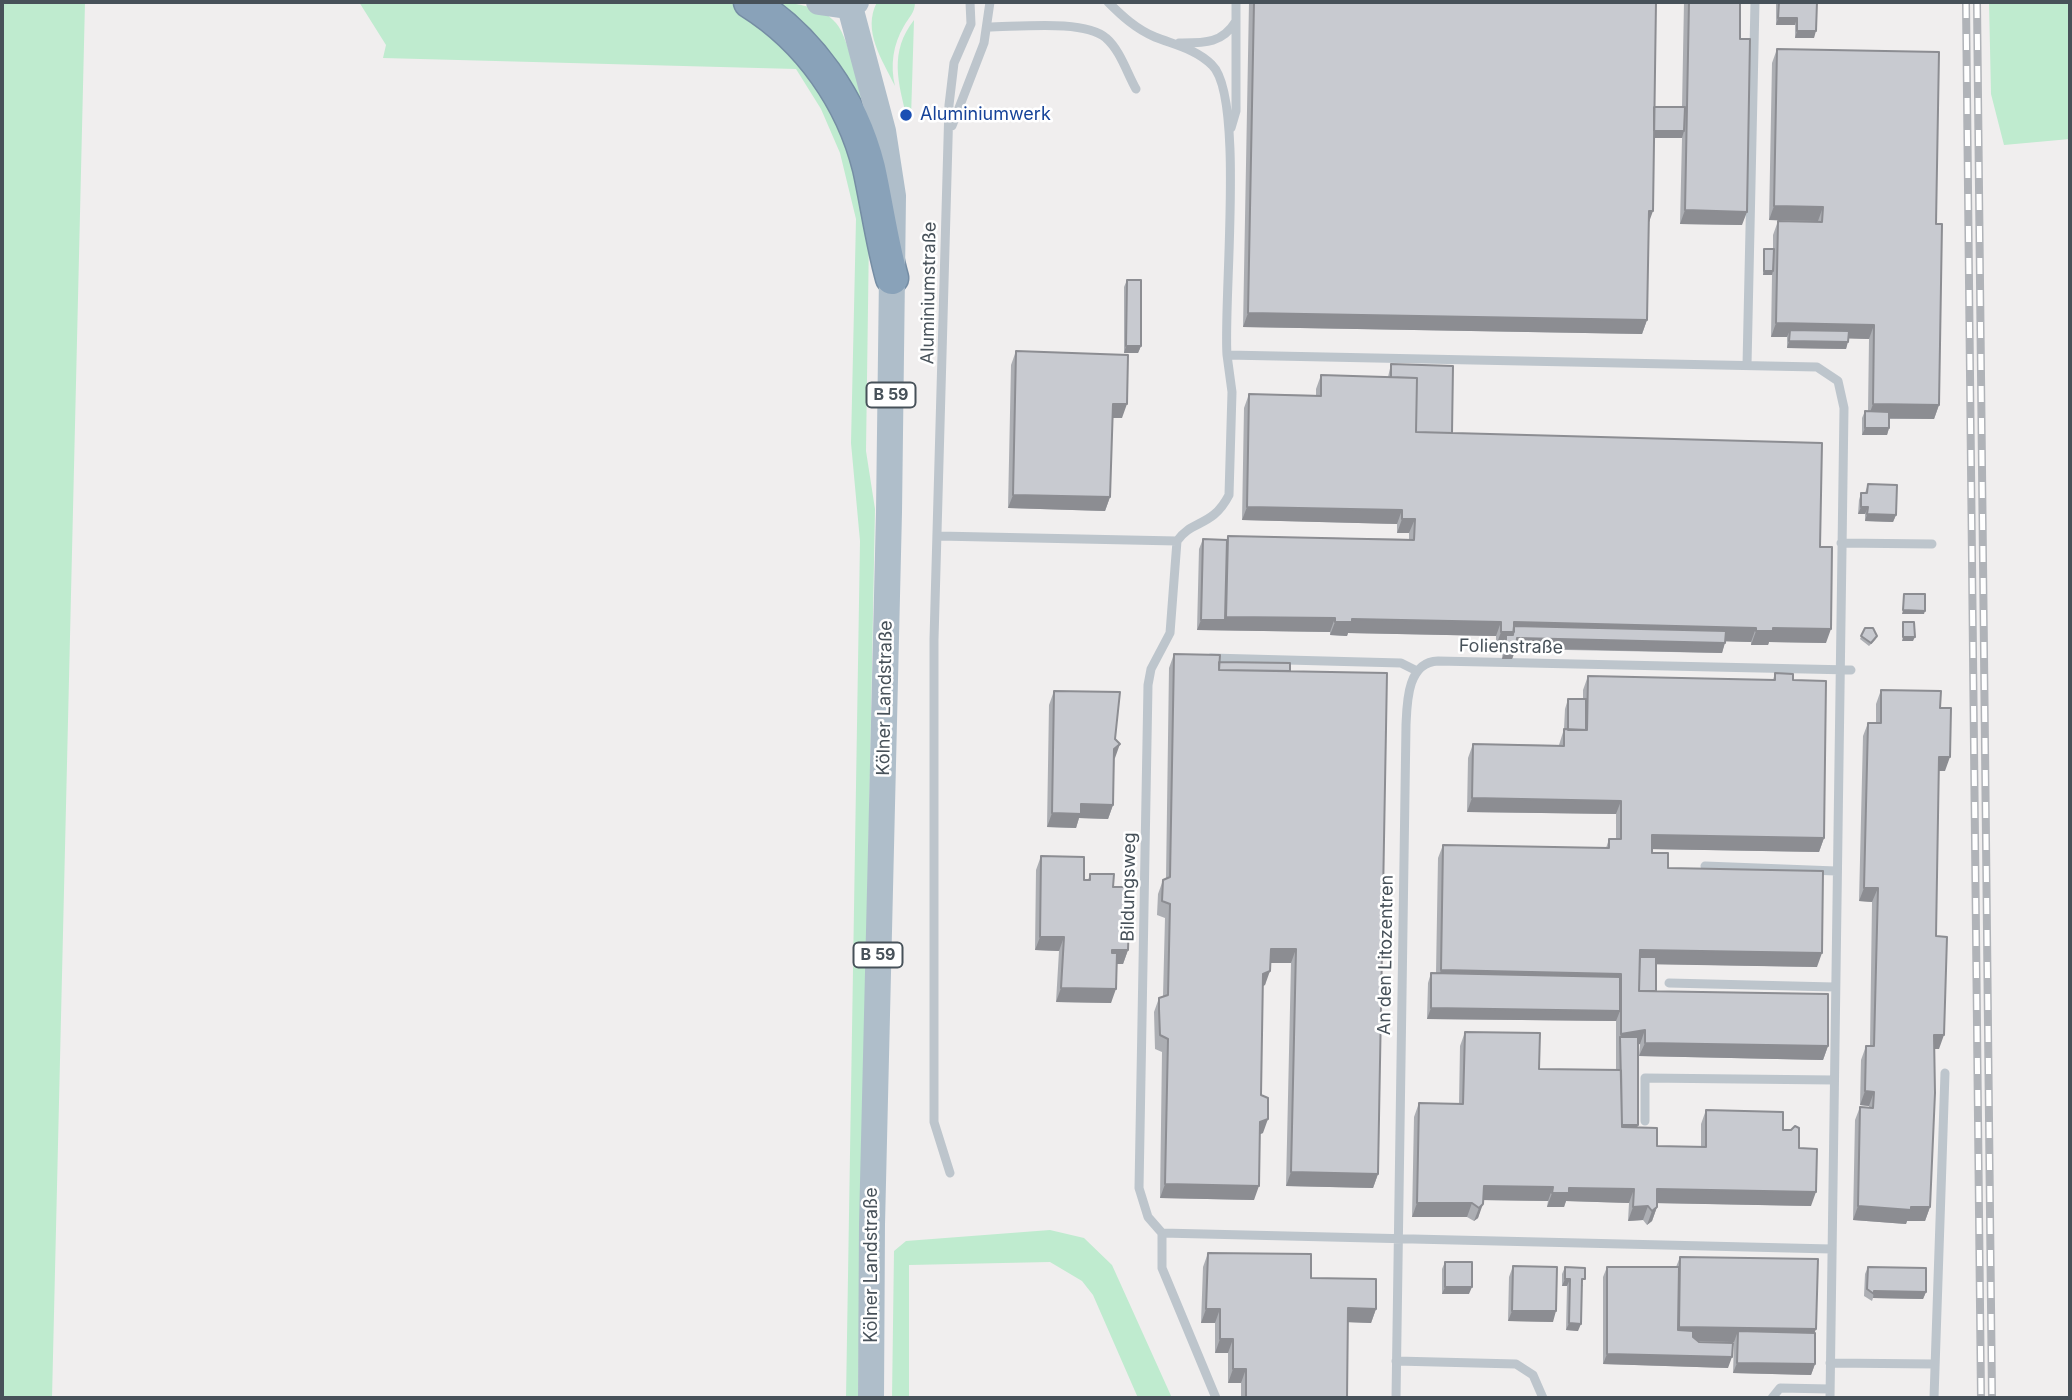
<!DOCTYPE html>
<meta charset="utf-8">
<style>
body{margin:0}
#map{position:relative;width:2072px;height:1400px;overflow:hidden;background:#f0eeee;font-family:Inter,sans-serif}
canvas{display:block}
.frame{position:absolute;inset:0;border:4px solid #475159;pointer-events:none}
</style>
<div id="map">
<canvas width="2072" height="1400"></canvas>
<div class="frame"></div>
</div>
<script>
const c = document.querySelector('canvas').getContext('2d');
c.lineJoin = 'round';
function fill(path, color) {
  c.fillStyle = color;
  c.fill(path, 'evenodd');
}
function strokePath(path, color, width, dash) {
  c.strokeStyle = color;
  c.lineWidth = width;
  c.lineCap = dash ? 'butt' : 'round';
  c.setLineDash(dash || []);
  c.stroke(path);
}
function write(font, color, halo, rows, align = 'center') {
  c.font = font + ' Inter,sans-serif';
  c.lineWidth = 5;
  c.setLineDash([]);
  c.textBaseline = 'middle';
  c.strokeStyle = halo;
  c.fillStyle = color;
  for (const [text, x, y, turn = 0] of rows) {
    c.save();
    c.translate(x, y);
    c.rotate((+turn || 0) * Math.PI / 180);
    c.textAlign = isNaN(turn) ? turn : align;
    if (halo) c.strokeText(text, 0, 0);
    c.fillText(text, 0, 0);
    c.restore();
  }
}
fill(new Path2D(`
 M2,2h83l-33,1396h-50z
 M359,2h370l15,9 58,48 46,76 21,100 -3,216 9,58 -17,889h-12l14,-857 -9,-98 5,-224 -16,-66 -19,-44 -25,-40 -413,-11 3,-13z
 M761,2c24,0 58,1 75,21 15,17 26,84 33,108z
 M877,2h38c0,11 -6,15 -11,24 -11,18 -14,40 -9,60 -13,-27 -33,-55 -18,-84z
 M1989,2h81v137l-66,6 -13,-51z
 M914,20l-3,98h-4c-9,-36 -18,-66 7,-98z
 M1050,1230l34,8 28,27 60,133h-34l-45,-103 -11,-14 -32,-19 -141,3v133h-17l2,-147 12,-10z`), '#bfebcf');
const motorway = new Path2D(`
 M750,2c59,37 102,98 119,166 8,36 13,74 23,110`);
strokePath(motorway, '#758da4', 35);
strokePath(new Path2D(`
 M1108,2c14,14 28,27 47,35 20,8 41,12 57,28 33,31 11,236 15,290
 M988,27c29,0 97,-8 118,11 14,12 21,35 30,51
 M1179,43c25,0 43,1 57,-22
 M952,126l32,-83 6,-41
 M1231,128l5,-17v-109
 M1747,365l8,-363
 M938,536l239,5
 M1841,543l91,1
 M1211,658l190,5 16,8
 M1705,866l131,5
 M1669,983l165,4
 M1645,1121v-43l188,2
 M950,1173l-16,-51v-483l15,-534 5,-42 17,-39 -1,-22
 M1162,1233l-14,-16 -9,-29 9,-503 3,-16 19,-36 7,-92c15,-22 35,-13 52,-46l3,-103 -5,-37 590,12 21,14 6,27 -14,990
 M1162,1233l669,16
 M1162,1233v35l54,130
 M1396,1361l120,3 17,11 10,23
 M1830,1363l104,1
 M1396,1398l10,-673c1,-22 1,-63 32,-64l413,9
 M1772,1398l8,-10 50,1
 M1934,1398l11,-325`), '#bdc5cc', 9);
strokePath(new Path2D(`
 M819,2l21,3 16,-3
 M849,3l34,128 10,65 -4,316 -17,712 -1,174`), '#afbeca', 26);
strokePath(motorway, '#89a2b9', 32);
const rail = new Path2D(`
 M1966,2l15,1396
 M1977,2l15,1396`);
strokePath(rail, '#b0b3b8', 8);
strokePath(rail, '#fff', 5, [16]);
fill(new Path2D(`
 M1249,2h407l-2,105h28l2,-105h56v37l2,186 -62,-1 2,-86h-28l-5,85 -2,97 -5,14 -399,-7z
 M1776,2h41l-3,36h-19v-13h-19z
 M1777,49l159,175 3,181 -5,14h-45v9l-2,7h-25v-17l3,-7h3l1,-72 -21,-1 -2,11 -59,-1v-11h-16l1,-62h-9v-23l1,-3h9v-14l5,-14 40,1 -49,-2 3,-157z
 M1127,280l14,66 -3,7h-14v-66z
 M1016,351l106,67h-10l-2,79 -5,14 -97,-3 3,-143z
 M1391,364l61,69 368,114 6,96 -57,-1 -1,3h-17v-3l-26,-1 -3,12 -206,-4 -4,10h-10l1,-13h-7v-10l-148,-3 -1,3 -17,-1v-3l-133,-2 2,-81 4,-10 24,1 1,-4 181,3v-6h-12v-9l-155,-4 2,-112 5,-14 67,1v-6l5,-14 67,2z
 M1868,484l28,31 -3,7 -28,-1v-7h-7l1,-14 2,-7h4z
 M1865,628l12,8 -2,4 -6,6 -9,-7z
 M1174,654l45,8 71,9 88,503 -5,14 -87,-2 5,-223h-21l-5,22 -2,1 -2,109 2,38 -3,1 -6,66 -94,-2 2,-146 -7,-3 -1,-37 5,-14 4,-2 2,-78 -8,-3 1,-21 5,-14 3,-1 3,-211z
 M1775,673l18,7 31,158 -5,14 -167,-3v4l16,15 149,99 -161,-3v27l172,55 -5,14 -184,-4 1,-12 -2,1v80l-1,3 20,18 44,1v-23l5,-14 77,20 16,18 12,58 -154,-3v4l-5,14 -5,4 -4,-5 -15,1 1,-18 -63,-2 -2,6h-17l1,-6 -65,-1 -5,18 -4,3 -7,-4h-55l2,-100 5,-14 40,1 1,-58 5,-14 74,37 77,1v-49l-189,-2 1,-36 3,-10h5l2,-115 5,-13 163,3 3,-9h7v-25l-149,-2 1,-54 5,-14 86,1 5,-16 1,-20 3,-10h15v-9l5,-14 185,4z
 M1881,690l59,18 5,63h-6l-3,165 3,113h-5l-4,158 -5,14h-18l-1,3 -53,-4 2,-100 5,-13h9v-1l-9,-1 1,-45 5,-14h4l2,-144 -13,-1 4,-165 5,-13h8v-19z
 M1054,691l61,48 -2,66 -5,14 -29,-1 -3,10 -29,-1 2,-122z
 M1041,856l43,24h4l2,-6 23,13 15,63 -5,14h-6l-6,39 -55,-1 3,-51 -24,-1 1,-80z
 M1208,1253l103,25 65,31 -5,14 -23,-1 -1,76h-106v-15h-13v-30h-13v-30h-14l2,-56z
 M1680,1257l135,76v31l-4,11 -78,-2 1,-31 -36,-1 30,27 -125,-4v-87l4,-10h69z
 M1445,1262l24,32h-27v-25z
 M1513,1266l40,56 -45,-1 1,-44z
 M1565,1267l18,19h-2l-3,45 -12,-1 1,-44h-5v-12z
 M1868,1267l58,25 -3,7 -50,-1 -1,3 -8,-5 1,-22z`), '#acaeb3');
fill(new Path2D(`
 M1778,18h19l-2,7h-19z
 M1797,31h19l-2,7h-19z
 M1653,131h31l-2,7h-32z
 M1774,206l49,1 -5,14 -49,-1z
 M1685,210l62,2 -5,13 -62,-1z
 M1649,211h4l-5,14z
 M1764,271h9l-1,4h-9z
 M1248,313l399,7 -5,14 -399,-7z
 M1776,323l98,2 -5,14 -79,-2v-7l-3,7h-16z
 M1789,341l59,1 -2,7 -59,-1z
 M1126,346h15l-3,7h-14z
 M1113,404h14l-5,14h-14z
 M1873,404l66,1 -5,14 -66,-1z
 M1865,428h24l-2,7h-25z
 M1013,495l97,2 -5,14 -97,-3z
 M1247,507l155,3 -5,14 -155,-4z
 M1861,507h7l-3,7h-7z
 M1867,514l29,1 -3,7 -28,-1z
 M1402,519h13l-6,14h-12z
 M1903,610l22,1 -1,3h-22z
 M1226,617l109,1 -5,14 -133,-2 4,-10h24z
 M1352,619l149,3 -5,14 -148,-3 -1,3 -17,-1 5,-13z
 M1514,622l242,6 -5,14 -239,-6 -6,-1 -3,11h-7l5,-14z
 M1773,628l58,1 -5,14 -57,-1 -1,3h-17l5,-14z
 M1903,637h12l-2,4h-11z
 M1517,638l208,5 -3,10 -209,-5z
 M1506,649h10l-4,10h-10z
 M1120,744l-5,14 -6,5 5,-14z
 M1939,757h11l-5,14h-11z
 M1472,798l149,3 -5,13 -149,-2z
 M1081,804l32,1 -5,14 -29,-1 -3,10 -29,-1 5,-14z
 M1652,835l172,3 -5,14 -172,-3z
 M1864,888h14l-6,14 -13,-1z
 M1040,937h24l-5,14 -24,-1z
 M1271,949h25l-5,14h-25z
 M1112,950h16l-5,14h-16z
 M1640,950l182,3 -5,14 -180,-3z
 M1441,970l180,4 -5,13 -180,-3z
 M1270,971l-5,14 -7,3 5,-14z
 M1061,988l55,1 -5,14 -55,-1z
 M1431,1008l189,3 -4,10 -189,-2z
 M1645,1030l-5,14 -20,3v-10l1,-3z
 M1934,1035h10l-5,14h-10z
 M1645,1043l183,3 -5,14 -184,-4z
 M1865,1091l9,1 -5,14 -9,-1z
 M1268,1119l-5,14 -8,3 5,-14z
 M1620,1125h18l-4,10 -17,1z
 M1291,1172l87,2 -5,14 -87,-2z
 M1165,1184l94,2 -5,14 -94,-2z
 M1484,1186l69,1 -5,14 -69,-1z
 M1569,1188l65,1 -5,14 -63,-2 -2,6h-17l5,-14z
 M1657,1189l159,3 -5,14 -159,-3z
 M1417,1203h55l-5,14h-55z
 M1483,1204l-5,14 -4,3 5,-13z
 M1648,1206l-5,14 -15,1 5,-14z
 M1858,1206l53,1h19l-5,14h-18l-1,3 -53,-4z
 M1657,1207l-5,14 -5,4 5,-14z
 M1565,1279h5l-3,7h-5z
 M1445,1287h27l-3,7h-27z
 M1874,1291l52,1 -3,7 -50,-1z
 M1348,1308l28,1 -5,14 -28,-1z
 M1206,1309h14l-5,14h-14z
 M1512,1311h44l-3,11 -45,-1z
 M1569,1323l12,1 -3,7 -12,-1z
 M1679,1327l137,2 -5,14 -73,-12 -4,11 -60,-1z
 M1220,1339h13l-5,14h-13z
 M1607,1354l125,3 -4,11 -125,-4z
 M1737,1363l78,1 -4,11 -78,-2z
 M1233,1369h13l-5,14h-13z`), '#8c8d92');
const building = new Path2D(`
 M1254,2h402l-3,209h-4l-2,109 -399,-7z
 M1689,2h51v37h10l-3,173 -62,-2z
 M1779,2h38l-1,29h-19v-13h-19z
 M1777,49l162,3 -3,172h6l-3,181 -66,-1 1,-79 -98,-2 2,-102 44,1 1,-15 -49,-1z
 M1654,107h31l-1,24h-30z
 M1764,249h10l-1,22h-9z
 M1127,280h14v66h-15z
 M1790,330l59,1 -1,11 -59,-1z
 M1016,351l112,4 -1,49h-14l-3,93 -97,-2z
 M1391,364l62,2 -1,67 -36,-1 1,-54 -26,-1z
 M1321,375l96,3 -1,54 406,11 -2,104h12l-1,82 -58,-1v3h-17v-3l-242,-6v10h-13v-10l-149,-3v3h-17v-4l-109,-1 2,-81 186,4 1,-21h-13v-9l-155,-3 2,-113 72,2z
 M1865,411l24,1v16h-24z
 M1868,484l29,1 -1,30 -29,-1 1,-7h-7v-14h6z
 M1203,539l24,1 -2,80h-24z
 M1904,594h21v17l-22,-1z
 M1903,622h11l1,15h-12z
 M1514,626l212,5 -1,12 -208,-5 -1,11h-10v-14h7z
 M1865,628h8l4,8 -6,7 -10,-7z
 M1174,654l46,1 -1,15 168,3 -9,501 -87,-2 5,-223h-25l-1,22 -7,3 -2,121 7,3v21l-8,3 -1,64 -94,-2 3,-145 -8,-4 -1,-26v-11l9,-3 2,-91 -8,-3 1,-21 7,-3z
 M1219,662l71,1v8l-71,-1z
 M1775,673l18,1v6l33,1 -2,157 -172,-3v18h16v15l155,3 -1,82 -182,-3 -1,41 189,3v52l-183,-3v-13l-24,4v-60l-180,-4 2,-125 166,3v-9h12v-38l-149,-3 1,-54 91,2v-17l23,1 1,-54 187,4z
 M1881,690l60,1 -1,17h11l-1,49h-11l-3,179 11,1 -3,98h-10l1,58 -5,114h-19v3l-53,-4 2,-99 13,1 1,-16 -9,-1 1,-45h8l4,-158h-14l4,-165h13z
 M1054,691l66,1 -5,47 5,5 -6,5 -1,56 -32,-1v10l-29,-1z
 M1568,699h18v31h-18z
 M1041,856l43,1v23h6v-6h24l-1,13h17l-2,63h-16v3h5l-1,36 -55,-1 3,-51h-24z
 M1640,957h16v34h-17z
 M1431,973l189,4v34l-189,-3z
 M1465,1032l75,1 -1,36 82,1 1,57 35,1v18l49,1v-37l77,2v18h8l4,-4 4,2v20l18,1 -1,43 -159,-3v18l-5,4 -4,-5 -15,1 1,-18 -65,-1v5h-17l1,-6 -69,-1 -1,18 -4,4 -7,-5h-55l2,-100 44,1z
 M1620,1037h18v88h-16z
 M1208,1253l103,1v24l65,1v30l-28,-1 -1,90h-101v-29h-13v-30h-13v-30h-14z
 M1680,1257l138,2 -2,70 -137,-2z
 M1445,1262h27v25h-27z
 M1513,1266l44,1 -1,44h-44z
 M1565,1267l20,1v11h-3l-1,45 -12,-1 1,-44h-5z
 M1607,1267h72l-1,63 15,1v6l6,5 34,1 -1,14 -125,-3z
 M1868,1267l58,1v24l-52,-1v3l-7,-5z
 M1738,1331l77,2v31l-78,-1z`);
fill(building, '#c8cad0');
strokePath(building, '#8c8d92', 2);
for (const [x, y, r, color] of [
 [906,115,7,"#1a4fb4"]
]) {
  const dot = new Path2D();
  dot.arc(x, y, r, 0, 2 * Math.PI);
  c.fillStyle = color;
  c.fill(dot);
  strokePath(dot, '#fff', 2.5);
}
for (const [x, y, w] of [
 [891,395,49],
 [878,955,49]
]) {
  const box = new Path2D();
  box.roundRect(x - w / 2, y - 12.5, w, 25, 5);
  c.fillStyle = '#fff';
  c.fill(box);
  strokePath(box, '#475159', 2);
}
write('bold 16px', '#475159', null, [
 ["B 59",891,395],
 ["B 59",878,955]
]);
write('18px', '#164399', '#fff', [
 ["Aluminiumwerk",920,115]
], 'left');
write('18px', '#475159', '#fff', [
 ["Aluminiumstraße",929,293,-89],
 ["Folienstraße",1511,647,1],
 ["Kölner Landstraße",885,698,-89],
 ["Bildungsweg",1129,887,-89],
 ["An den Litozentren",1386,955,-89],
 ["Kölner Landstraße",872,1265,-90]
]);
</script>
